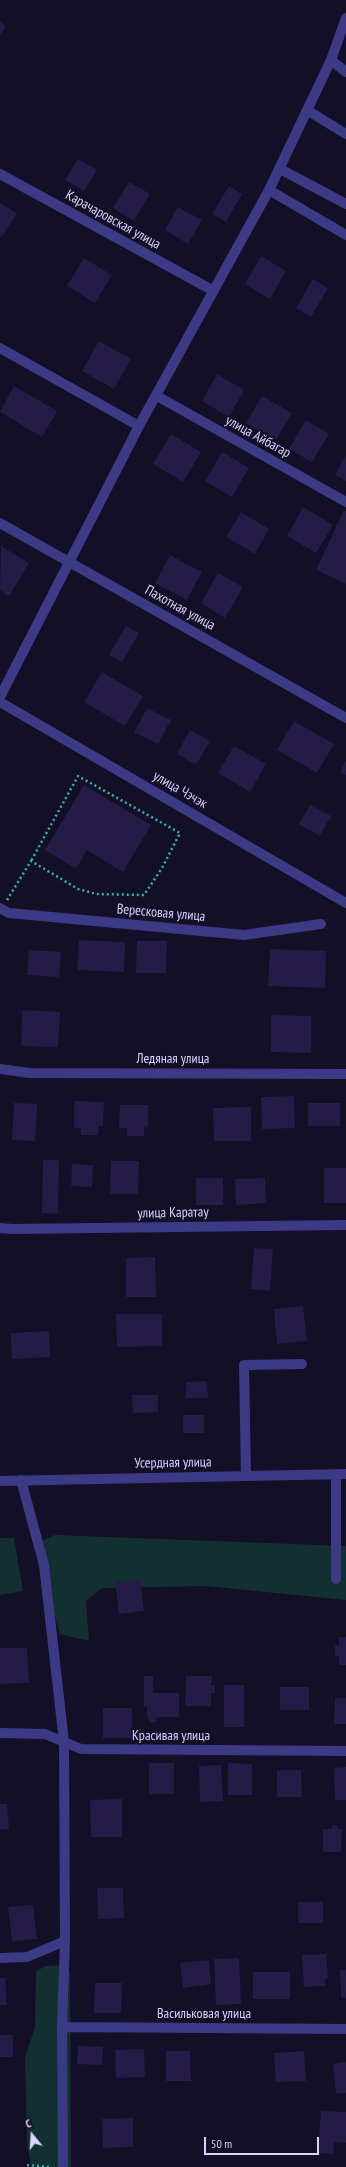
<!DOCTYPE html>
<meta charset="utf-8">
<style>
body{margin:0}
#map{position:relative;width:346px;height:2167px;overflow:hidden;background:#130f26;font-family:"PT Sans Narrow",sans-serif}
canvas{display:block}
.north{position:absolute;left:12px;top:2115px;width:40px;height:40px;-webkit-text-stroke:3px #130f26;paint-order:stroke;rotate:342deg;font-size:11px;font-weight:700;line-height:16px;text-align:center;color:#d9d4ff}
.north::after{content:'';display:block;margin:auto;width:14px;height:18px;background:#d9d4ff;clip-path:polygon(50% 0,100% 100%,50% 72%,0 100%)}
.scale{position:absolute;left:204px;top:2137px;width:115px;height:18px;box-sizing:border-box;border:2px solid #d9d4ff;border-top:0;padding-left:5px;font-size:12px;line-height:14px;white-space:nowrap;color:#d9d4ff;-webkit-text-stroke:3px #130f26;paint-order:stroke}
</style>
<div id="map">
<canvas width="346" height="2167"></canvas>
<div class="north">С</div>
<div class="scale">50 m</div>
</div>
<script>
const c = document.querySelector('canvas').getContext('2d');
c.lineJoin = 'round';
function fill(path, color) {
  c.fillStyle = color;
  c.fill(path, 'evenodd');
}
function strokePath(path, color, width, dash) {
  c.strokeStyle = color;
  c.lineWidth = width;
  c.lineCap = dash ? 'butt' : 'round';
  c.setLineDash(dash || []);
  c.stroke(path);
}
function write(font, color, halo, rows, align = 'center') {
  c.font = font + ' "PT Sans Narrow",sans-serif';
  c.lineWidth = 3.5;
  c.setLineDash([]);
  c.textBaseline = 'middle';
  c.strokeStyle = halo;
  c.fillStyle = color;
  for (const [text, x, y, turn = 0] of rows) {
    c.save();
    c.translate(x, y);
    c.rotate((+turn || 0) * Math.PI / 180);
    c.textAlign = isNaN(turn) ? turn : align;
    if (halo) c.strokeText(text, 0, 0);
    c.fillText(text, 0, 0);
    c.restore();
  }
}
fill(new Path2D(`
 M55,1535l291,11v54l-140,-14 -104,2 -16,13 3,40 -29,-7 -26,-89z
 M0,1538h14l9,53 -23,4z
 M63,1965l7,7 1,195h-40l-4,-25 -2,-84 10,-31 1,-56 10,-5z`), '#12302f');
fill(new Path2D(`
 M0,22l6,4 -6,10z
 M78,159l19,11 -13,21 -19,-11z
 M129,182l21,12 -16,27 -21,-13z
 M229,186l13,8 -16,28 -14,-8z
 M0,203l17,10 -15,24 -2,-1z
 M178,207l24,13 -14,24 -23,-14z
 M261,256l25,15 -16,28 -25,-15z
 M84,258l28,17 -17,28 -28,-17z
 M313,279l15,9 -17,29 -15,-9z
 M99,341l32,18 -17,30 -32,-18z
 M217,374l27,16 -15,27 -27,-16z
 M14,386l43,25 -15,26 -42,-25z
 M262,396l30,17 -16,27 -30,-17z
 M306,420l23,14 -17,28 -23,-13z
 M171,434l30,18 -18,30 -30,-18z
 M222,452l27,16 -17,29 -27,-16z
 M346,455v26l-11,-6z
 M303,507l30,18 -17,28 -29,-17z
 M344,510l2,1v73l-30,-14z
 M241,512l28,17 -14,25 -29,-17z
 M1,546l28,17 -20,33 -9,-6z
 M170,555l32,17 -15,28 -32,-17z
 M218,573l25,14 -18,31 -24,-15z
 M126,626l13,7 -17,29 -13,-7z
 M102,672l41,24 -18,30 -41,-24z
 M147,708l24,12 -13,24 -24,-12z
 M294,721l40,23 -17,29 -40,-23z
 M190,730l20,11 -14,24 -19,-11z
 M234,746l32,18 -16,28 -32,-19z
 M346,760v15l-6,-2z
 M84,785l67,40 -28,47 -36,-22 -11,19 -31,-19z
 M310,805l21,11 -11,20 -21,-12z
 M79,940l46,2 -1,30 -47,-2z
 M137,941h30l-1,32h-30z
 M270,949l56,2 -1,37 -57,-2z
 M29,950l32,2 -2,25 -32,-2z
 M22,1010l38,2 -2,35 -37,-1z
 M271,1015l40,1v37l-40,-1z
 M294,1096l1,32 -33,1 -1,-32z
 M74,1101l30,1 -1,24h-4l-1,9h-17v-7h-7z
 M14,1103l23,1 -2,37 -23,-1z
 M308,1103h32v23h-32z
 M120,1105h28v23l-4,-1v9h-17v-8h-8z
 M251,1107v34h-37l-1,-33z
 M43,1160h16l-1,54 -16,-1z
 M111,1161h28l-1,33h-28z
 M72,1164l21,1 -1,22 -21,-1z
 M324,1168h22v35h-22z
 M196,1178h27v27h-27z
 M265,1178l1,25 -30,2 -1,-26z
 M254,1248l19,1 -3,42 -19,-2z
 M155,1257l1,40h-30v-39z
 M303,1306l4,35 -30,3 -3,-35z
 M116,1314h46v32l-45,1z
 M49,1331l1,26 -38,2 -1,-26z
 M207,1381l1,17h-22v-16z
 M132,1395h26v17l-25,1z
 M183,1415h21v18h-21z
 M140,1579l4,32 -25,3 -4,-32z
 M339,1637h7v28h-7v-9h-4v-10h4z
 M0,1648h27l2,35 -29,1z
 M144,1676h9v17h26v24h-22l-2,5h-5l-3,-5v-11h-3z
 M186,1676h26l-1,9h4v8h-4v13h-26z
 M224,1685h20v42h-20z
 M280,1687h29v23h-29z
 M335,1698h11v26h-12z
 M103,1708h29v30h-29z
 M149,1763h25v31h-25z
 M228,1763l24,1v31h-24z
 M221,1765l2,36 -23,1 -1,-36z
 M346,1767v33h-11l-1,-32z
 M277,1770h24l1,27h-25z
 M122,1799v38h-31l-1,-37z
 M0,1804h7l2,25 -9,1z
 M332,1826h6v3h4l-1,23h-18v-23h9z
 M97,1888h26l1,30 -26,1z
 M298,1902h25v21h-25z
 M33,1905l4,34 -25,2 -4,-34z
 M326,1954l2,24 -3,1v7l-21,1 -2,-32z
 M239,1958l2,46 -25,1 -2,-46z
 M209,1960l2,24 -28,4 -3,-25z
 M340,1970h6v28h-5z
 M253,1972h37v27h-37z
 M0,1978h5l2,27h-7z
 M95,1983h27l-1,30h-27z
 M0,2035h13v22h-13z
 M78,2046l25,1 -1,18 -25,-1z
 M144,2049l1,28 -29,1 -1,-28z
 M166,2051h24l1,30h-25z
 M304,2051l2,30 -30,1 -2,-29z
 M346,2062v31l-10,1 -3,-30z
 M321,2111l25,1v31l-12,-1 -1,12 -15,-1z
 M133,2118v29l-30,1 -1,-29z`), '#241b47');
strokePath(new Path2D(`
 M7,900l24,-39 47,28 18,5 48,1 18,-27 18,-35 -102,-57 -47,85
 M27,2165l24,2`), '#2fb8b0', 2.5, [2, 3]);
strokePath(new Path2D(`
 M331,60l15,12
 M307,110l39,24
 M280,169l66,35
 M0,174l212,116
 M269,190l77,45
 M0,348l139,78
 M157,396l189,106
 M0,523l346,195
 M0,697l139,-271 130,-236 62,-130 15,-42
 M0,702l346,201
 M0,908l9,5 235,22 77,-11
 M0,1069l29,4 317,1
 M0,1228l12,1 334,-4
 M336,1474v105
 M246,1476l-2,-111 58,-1
 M21,1480l23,85 20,177 1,199 -3,86 1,140
 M0,1481l346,-7
 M0,1733l45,1 36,15 265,2
 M0,1958l27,-1 38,-16
 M62,2027l284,2`), '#3d3a85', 10);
write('14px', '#d9d4ff', '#130f26', [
 ["Карачаровская улица",113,220,29],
 ["улица Айбагар",258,437,29],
 ["Пахотная улица",180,608,29],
 ["улица Чэчэк",180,790,30],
 ["Вересковая улица",161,913,5],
 ["Ледяная улица",173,1059],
 ["улица Каратау",173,1213,-1],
 ["Усердная улица",173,1463,-1],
 ["Красивая улица",171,1736],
 ["Васильковая улица",204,2014]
]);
</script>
